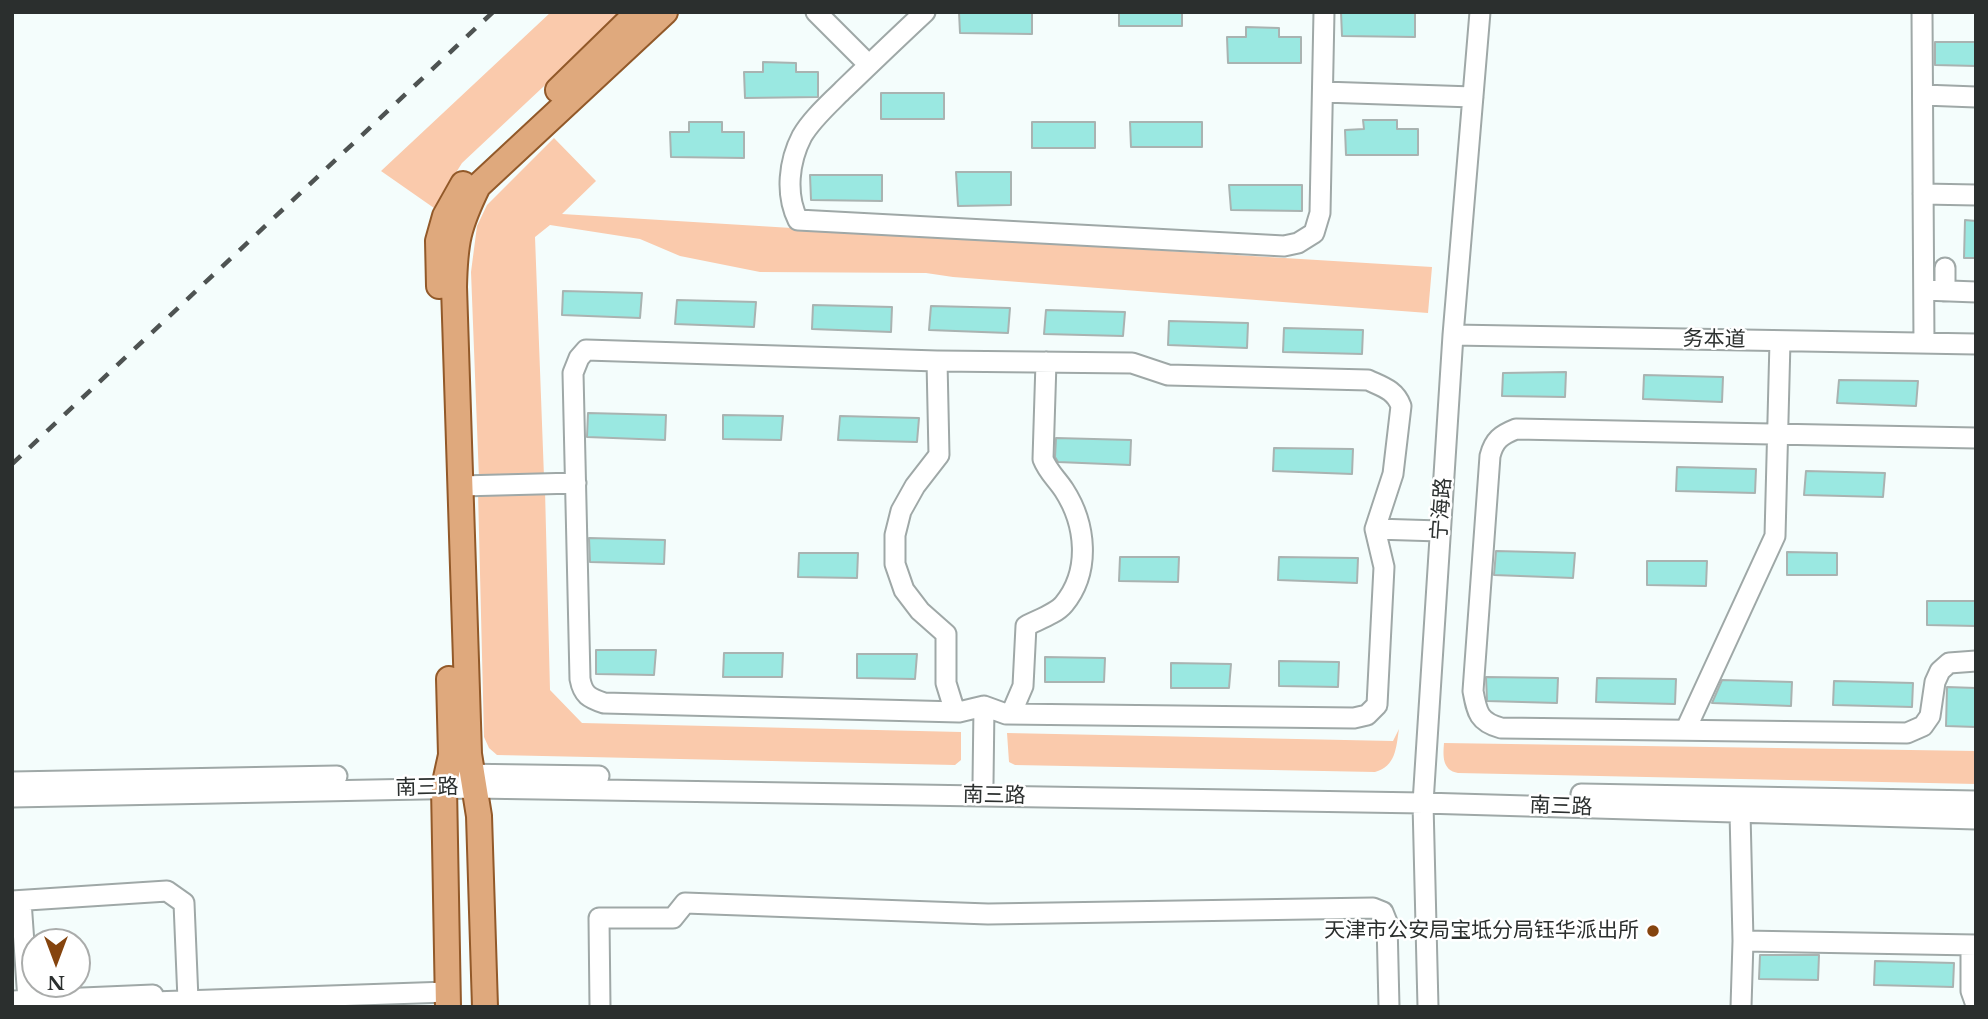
<!DOCTYPE html>
<meta charset="utf-8">
<style>
body{margin:0}
#map{position:relative;width:1988px;height:1019px;overflow:hidden;background:#f4fdfc;font-family:"Libre Baskerville",serif}
canvas{display:block}
.frame{position:absolute;inset:0;border:14px solid #2b2f2e;pointer-events:none}
.north{position:absolute;left:21px;top:928px;width:70px;height:70px;box-sizing:border-box;background:#fff;border:2px solid #aaacab;border-radius:50%;rotate:180deg;font-size:19px;font-weight:700;line-height:28px;text-align:center;color:#2b2f2e}
.north::after{content:'';display:block;margin:auto;width:24px;height:32px;background:#85440e;clip-path:polygon(50% 0,100% 100%,50% 72%,0 100%)}
</style>
<div id="map">
<canvas width="1988" height="1019"></canvas>
<div class="frame"></div>
<div class="north">N</div>
</div>
<script>
const c = document.querySelector('canvas').getContext('2d');
c.lineJoin = 'round';
function fill(path, color) {
  c.fillStyle = color;
  c.fill(path, 'evenodd');
}
function strokePath(path, color, width, dash) {
  c.strokeStyle = color;
  c.lineWidth = width;
  c.lineCap = dash ? 'butt' : 'round';
  c.setLineDash(dash || []);
  c.stroke(path);
}
function write(font, color, halo, rows, align = 'center') {
  c.font = font + ' "Libre Baskerville","Noto Sans SC",serif';
  c.lineWidth = 5;
  c.setLineDash([]);
  c.textBaseline = 'middle';
  c.strokeStyle = halo;
  c.fillStyle = color;
  for (const [text, x, y, turn = 0] of rows) {
    c.save();
    c.translate(x, y);
    c.rotate((+turn || 0) * Math.PI / 180);
    c.textAlign = isNaN(turn) ? turn : align;
    if (halo) c.strokeText(text, 0, 0);
    c.fillText(text, 0, 0);
    c.restore();
  }
}
fill(new Path2D(`
 M551,12h72l-161,151 -28,45 -53,-37z
 M554,138l42,43 -34,33 870,53 -4,46 -475,-36 -27,-4 -166,-1 -80,-16 -40,-17 -90,-14 -15,12 9,240 -65,2 -8,-207 6,-46 10,-21z
 M545,490l5,200 32,33 379,9v28l-6,5 -458,-10 -8,-7 -5,-11 -6,-245z
 M1399,729c-3,19 -3,37 -24,43l-360,-7 -6,-3 -2,-29 386,8z
 M1444,743l532,8v33l-518,-11c-16,-3 -15,-17 -14,-30z`), '#facaac');
const building = new Path2D(`
 M959,12h73v22l-72,-1z
 M1119,12h63v14h-63z
 M1341,12h74v25l-73,-1z
 M1246,27l33,1v9h22v26h-73l-1,-26h19z
 M1935,42h41v24l-41,-1z
 M763,62l33,1v9h22v25l-73,1 -1,-26h19z
 M881,93h63v26h-63z
 M1363,120h34v9h21v26h-72l-1,-25 19,-1z
 M689,122h33v10h22v26l-73,-1 -1,-25h19z
 M1032,122h63v26h-63z
 M1130,122h72v25h-71z
 M956,172h55v33l-53,1z
 M810,175h72v26l-71,-1z
 M1229,185h73v26l-71,-1z
 M1965,220l11,1v37h-12z
 M563,291l79,2 -2,25 -78,-3z
 M677,300l79,2 -2,25 -79,-3z
 M813,305l79,2 -1,25 -79,-3z
 M931,306l79,2 -2,25 -79,-3z
 M1046,310l79,2 -2,24 -79,-2z
 M1169,321l79,2 -1,25 -79,-3z
 M1284,328l79,2 -1,24 -79,-2z
 M1566,372l-1,25 -63,-1 1,-23z
 M1644,375l79,2 -1,25 -79,-3z
 M1839,380l79,1 -2,25 -79,-3z
 M588,413l78,2 -1,25 -78,-3z
 M723,415l60,1 -2,24 -58,-1z
 M840,416l79,2 -2,24 -79,-2z
 M1056,438l75,2 -1,25 -72,-3 -3,-5z
 M1274,448l79,1 -1,25 -79,-3z
 M1677,467l79,2 -1,24 -79,-2z
 M1806,471l79,2 -2,24 -79,-2z
 M589,538l76,2 -1,24 -74,-2z
 M1496,551l79,2 -2,25 -79,-3z
 M1787,552l50,1v22h-50z
 M799,553h59l-1,25 -59,-1z
 M1120,557h59l-1,25 -59,-1z
 M1279,557l79,1 -1,25 -79,-3z
 M1647,561h60l-1,25 -59,-1z
 M1927,601h49v25l-49,-1z
 M596,650h60l-2,25 -58,-1z
 M724,653h59l-1,24h-59z
 M857,654h60l-2,25 -58,-1z
 M1045,657l60,1 -1,24h-59z
 M1279,661l60,1 -1,25 -59,-1z
 M1171,663l60,1 -2,24h-58z
 M1486,677l72,1 -1,25 -70,-2z
 M1597,678l79,1 -1,25 -79,-2z
 M1722,680l70,2 -1,24 -79,-3z
 M1834,681l79,2 -1,24 -79,-2z
 M1947,687l29,1v39l-30,-1z
 M1760,955h59l-1,25 -59,-1z
 M1875,961l79,2 -1,24 -79,-2z`);
fill(building, '#9ae8e1');
strokePath(building, '#a9b3b1', 2);
const minor = new Path2D(`
 M816,12l53,53
 M925,12c-28,26 -56,53 -83,79 -14,14 -30,28 -40,45 -13,25 -17,58 -4,84l486,26 14,-3 16,-10 6,-20 4,-201
 M1922,12l2,331
 M1323,92l150,5
 M1923,95l53,2
 M1923,194l53,1
 M1945,268v23
 M1924,290l52,2
 M1453,335l523,9
 M586,350l351,11 195,2 36,12 200,5c15,7 27,10 33,26l-8,68 -18,55 9,38 -7,138 -10,10 -13,3 -348,-4 -22,-8 -25,6 -355,-9c-15,-5 -21,-8 -24,-24l-7,-306 6,-15z
 M937,361l2,94 -24,31 -14,25 -6,24v29l9,26 16,21 26,23v49l9,29
 M1976,438l-460,-9c-15,6 -22,11 -26,27l-17,235c4,22 6,31 28,37l406,5 16,-7 7,-10 5,-34 5,-11 9,-8 27,-2
 M461,486l115,-3
 M1375,529l65,2
 M1011,714l12,-28 3,-60c11,-6 30,-12 38,-22 27,-33 22,-80 0,-114 -7,-11 -16,-18 -21,-31l3,-97
 M1686,729l89,-193 5,-195
 M458,774l141,2
 M12,782l325,-6
 M983,783l1,-77
 M1581,794l395,7
 M12,797l463,-9 948,15 553,16
 M1740,812l3,129 -2,66
 M12,901l155,-10 17,12 4,97
 M21,901l7,99
 M1743,941l233,4
 M1971,945v46l5,14
 M12,1001l141,-6v12
 M153,1002l295,-10
 M600,1007l-1,-89h74l12,-15 303,11 385,-6 10,4 4,10 2,85
 M1428,1007l-5,-204 30,-468 27,-323`);
const major = new Path2D(`
 M558,90l80,-78
 M439,286l-1,-45 7,-25 18,-32
 M448,1007l-4,-220 7,-32 -2,-76
 M485,1007l-6,-191 -10,-62 -15,-467c1,-45 4,-60 24,-101l187,-174`);
strokePath(minor, '#9fa8a7', 23);
strokePath(major, '#925929', 28);
strokePath(minor, '#fff', 19);
strokePath(major, '#dfa97d', 24);
strokePath(new Path2D(`
 M12,464l481,-452`), '#4e5352', 4.5, [12, 12]);
for (const [x, y, r, color] of [
 [1653,931,7,"#85440e"]
]) {
  const dot = new Path2D();
  dot.arc(x, y, r, 0, 2 * Math.PI);
  c.fillStyle = color;
  c.fill(dot);
  strokePath(dot, '#fff', 2.5);
}
write('21px', '#2b2f2e', '#fff', [
 ["务本道",1714,340,1],
 ["宁海路",1442,509,-86],
 ["南三路",427,788,-1],
 ["南三路",994,796,1],
 ["南三路",1561,807,2]
]);
write('21px', '#2b2f2e', '#fff', [
 ["天津市公安局宝坻分局钰华派出所",1639,931]
], 'right');
</script>
